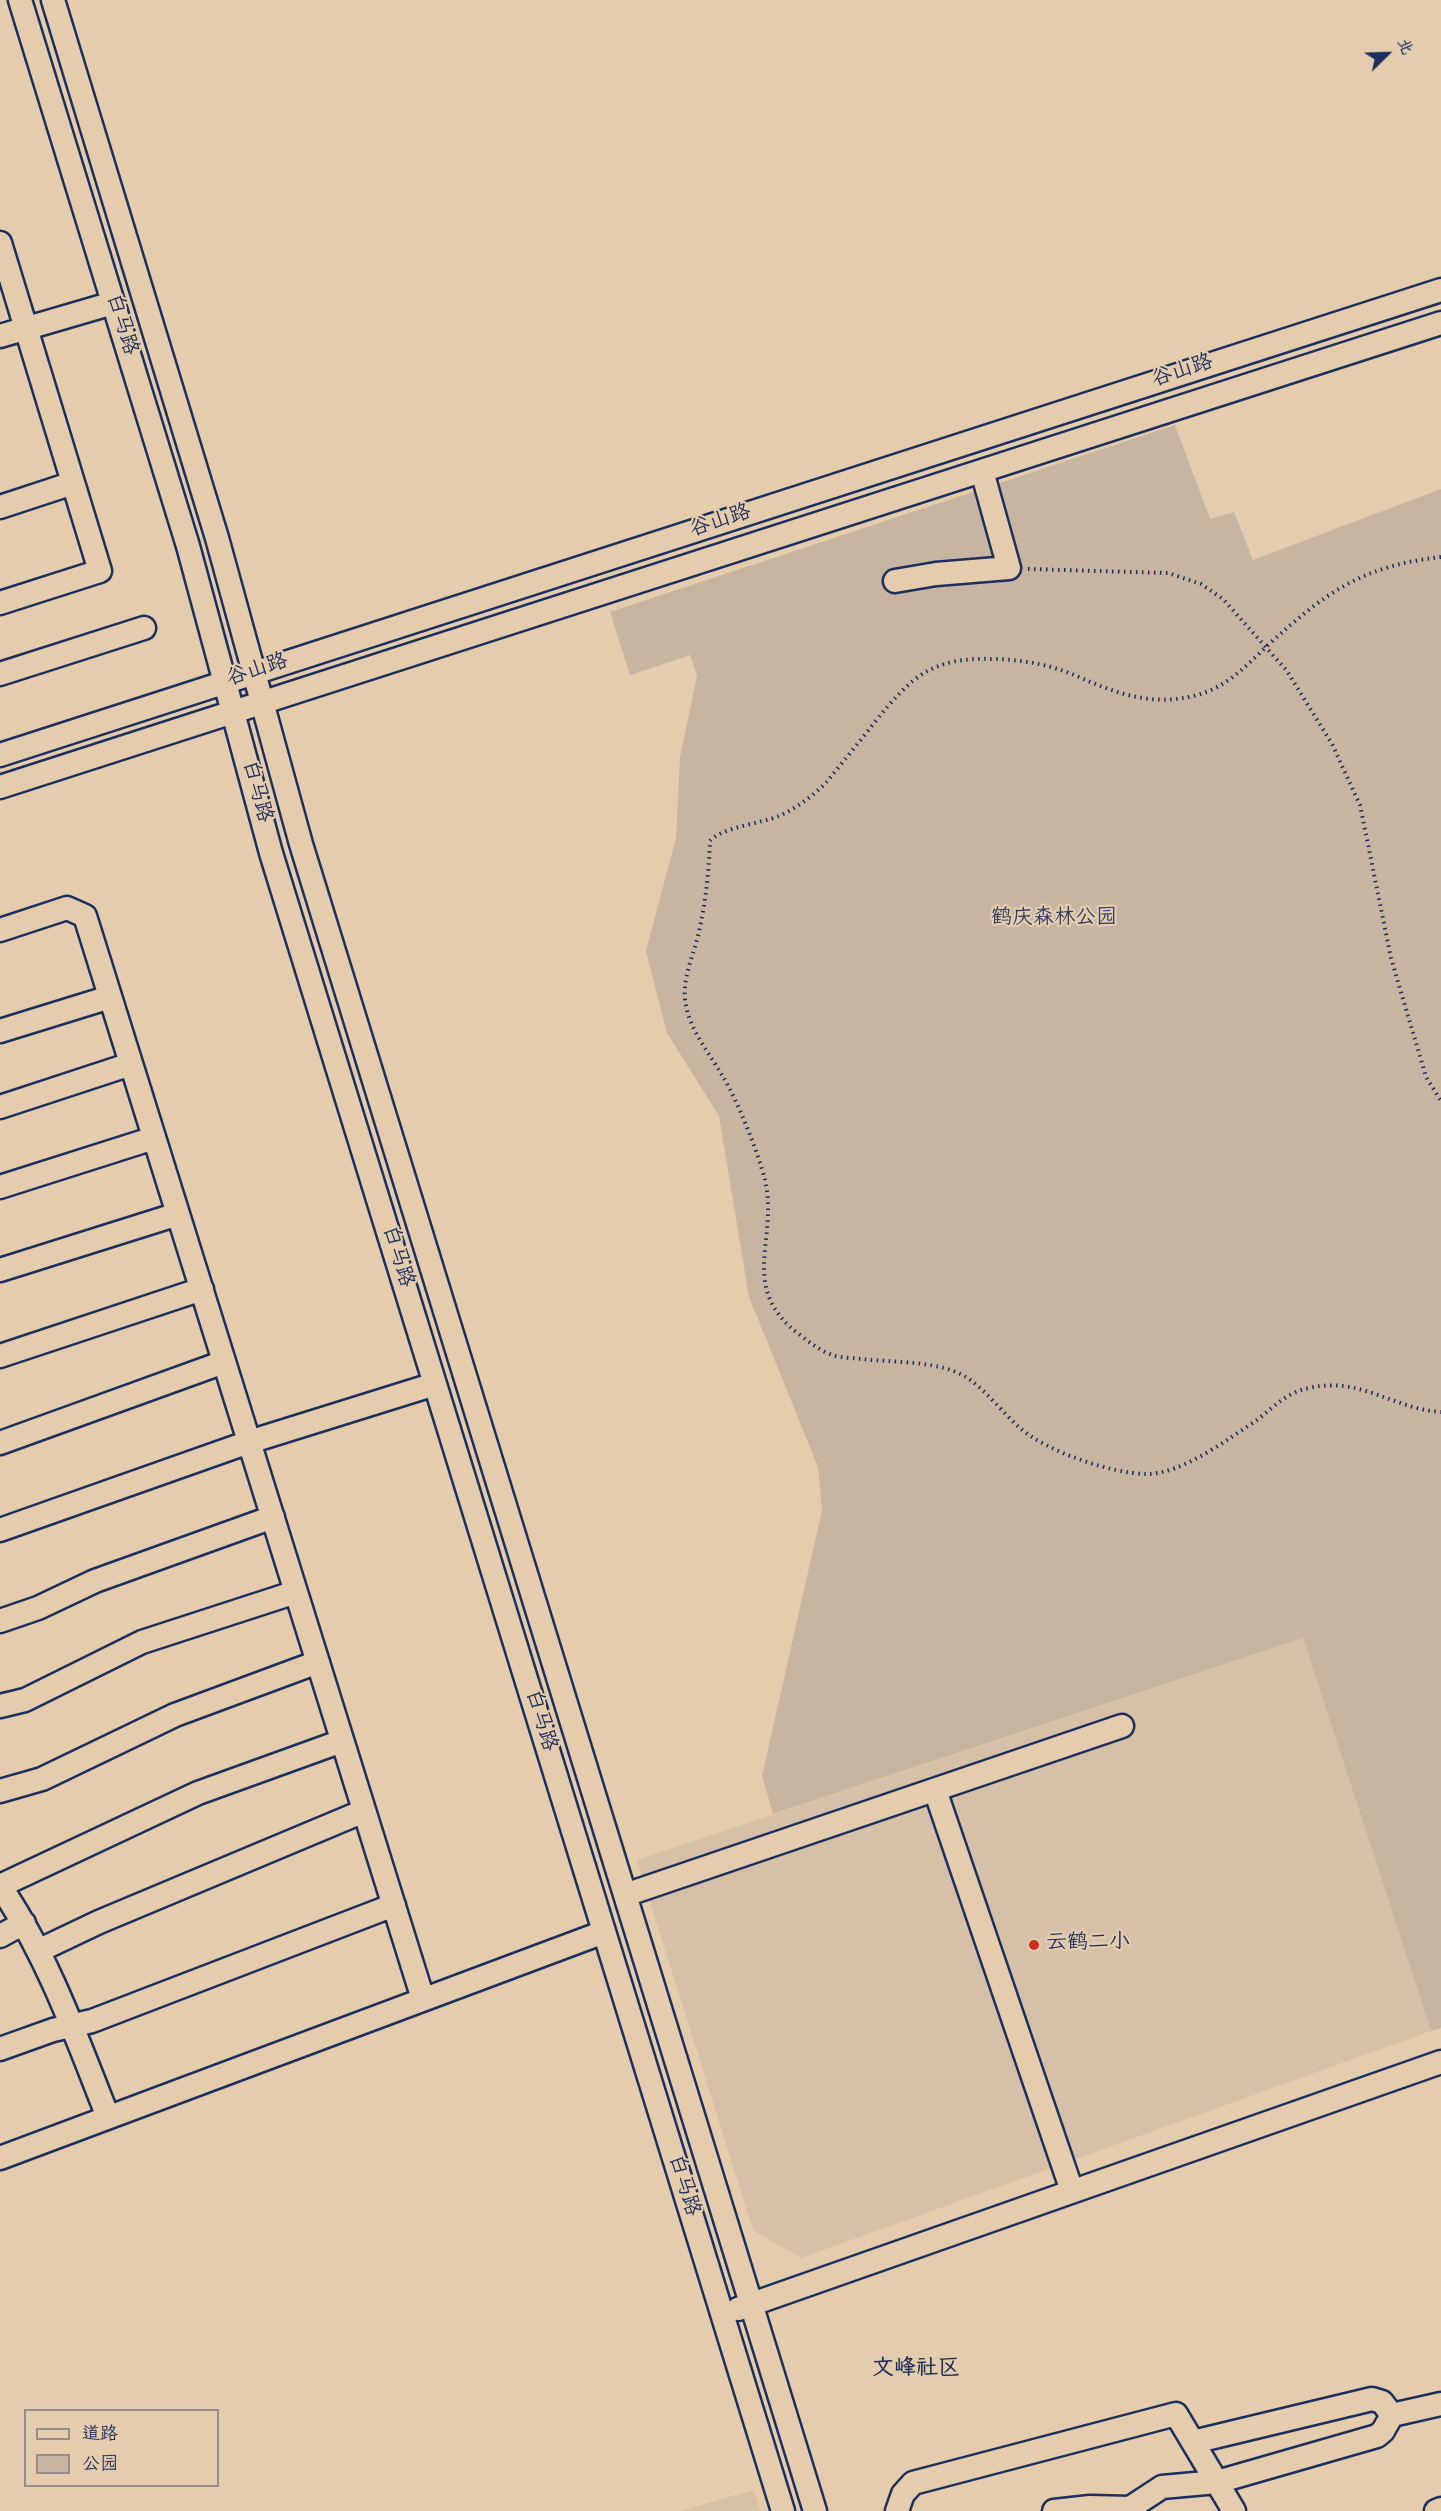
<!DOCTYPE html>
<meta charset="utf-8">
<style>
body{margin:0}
#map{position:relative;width:1441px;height:2511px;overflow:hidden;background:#e5ccad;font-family:Dekko,"LXGW WenKai TC",sans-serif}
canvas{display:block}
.legend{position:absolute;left:24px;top:2409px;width:195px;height:78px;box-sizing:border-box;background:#e5ccad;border:2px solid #948d8d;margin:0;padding:8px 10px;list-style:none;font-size:18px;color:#1b2f5e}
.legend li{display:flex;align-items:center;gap:12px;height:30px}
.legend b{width:30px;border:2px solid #948d8d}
.north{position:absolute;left:1357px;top:24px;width:60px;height:60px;-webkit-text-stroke:4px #e5ccad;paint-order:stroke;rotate:67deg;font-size:16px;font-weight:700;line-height:24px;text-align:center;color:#1b2f5e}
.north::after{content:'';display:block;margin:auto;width:21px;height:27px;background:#1b2f5e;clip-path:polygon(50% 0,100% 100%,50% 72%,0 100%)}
</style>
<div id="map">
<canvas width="1441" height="2511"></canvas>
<ul class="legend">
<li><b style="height:8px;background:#e5ccad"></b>道路</li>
<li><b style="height:16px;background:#c8b5a1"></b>公园</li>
</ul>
<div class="north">北</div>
</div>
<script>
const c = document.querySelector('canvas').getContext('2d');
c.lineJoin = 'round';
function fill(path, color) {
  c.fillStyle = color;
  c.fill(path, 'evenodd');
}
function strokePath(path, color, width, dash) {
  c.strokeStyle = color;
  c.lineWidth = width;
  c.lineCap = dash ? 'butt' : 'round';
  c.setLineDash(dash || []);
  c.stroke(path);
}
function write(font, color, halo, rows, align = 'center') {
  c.font = font + ' Dekko,"LXGW WenKai TC",sans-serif';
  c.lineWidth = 4.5;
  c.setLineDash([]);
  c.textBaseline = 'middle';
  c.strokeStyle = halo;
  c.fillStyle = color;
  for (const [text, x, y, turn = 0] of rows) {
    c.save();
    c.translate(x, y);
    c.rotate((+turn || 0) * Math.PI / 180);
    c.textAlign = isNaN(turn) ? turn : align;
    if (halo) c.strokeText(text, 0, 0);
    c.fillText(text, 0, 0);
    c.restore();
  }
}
fill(new Path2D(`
 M1303,1638l128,393 -630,227 -48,-28 -116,-370z
 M754,2490l6,21h-80z`), '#d6c0a7');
fill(new Path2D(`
 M1175,425l35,94 24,-7 19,48 188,-71v1539l-10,3 -128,-393 -530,176 -11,-38 60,-266 -4,-43 -69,-170 -30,-181 -52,-83 -21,-82 30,-113 4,-81 17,-81 -7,-21 -60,20 -20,-63z`), '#c8b5a1');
const minor = new Path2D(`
 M20,0l168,546 83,307 512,1658
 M53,0l164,538 84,306 514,1667
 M0,243l100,328 -100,32
 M0,336l113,-33
 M0,507l73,-24
 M895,581l41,-7 73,-6 -27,-97
 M0,674l144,-46
 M0,755l1441,-465
 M0,787l1441,-464
 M0,930l67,-22 18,8 338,1083
 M0,1031l110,-34
 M0,1107l131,-43
 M0,1187l154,-49
 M0,1270l178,-56
 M0,1356l202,-67
 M0,1443l224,-81
 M0,1530l249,-88 186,-58
 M0,1621l38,-13 57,-27 178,-64
 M0,1706l25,-6 117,-58 154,-50
 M935,1790l137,401
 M0,1791l42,-12 133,-64 143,-53
 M0,1886l198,-93 144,-52
 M0,1886c48,70 77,153 108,231
 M625,1895l497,-169
 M0,1936l24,-13
 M38,1951l61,-29 265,-111
 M0,2049l53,-19 39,-9 302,-116
 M0,2158l604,-226
 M738,2309l703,-247
 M1392,2415l49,-11
 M1193,2442l179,-43 10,3 10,13
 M897,2511l6,-17 10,-11 263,-69 58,97
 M1054,2511l36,-4 40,1 32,-21 55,-5 160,-46 6,-5 9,-16
 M1436,2511l5,-2`);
strokePath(minor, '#1b2f5e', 27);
strokePath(new Path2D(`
 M1441,557c-80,9 -116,36 -174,89 -21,20 -40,41 -70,49 -42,12 -80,-1 -118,-18 -27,-12 -55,-17 -84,-18 -64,-2 -83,17 -121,64 -16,21 -33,41 -49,61 -14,13 -28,24 -46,32 -17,7 -59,12 -69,25 -1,28 -4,58 -10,86 -5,26 -17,46 -15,72 3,30 24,53 38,78 14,22 36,78 42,103 14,60 -28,108 35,155 10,8 20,15 32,20 9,3 21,3 31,4 32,4 74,1 103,18 20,13 36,35 54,51 26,23 92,46 127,46 35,0 81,-35 110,-54 17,-13 30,-28 52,-32 52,-12 84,21 132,24
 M1028,569l140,4 33,11 22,15 64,72 45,73 28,61 31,153 35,119 15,24`), '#1b2f5e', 4, [1.5, 4.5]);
strokePath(minor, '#e5ccad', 22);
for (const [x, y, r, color] of [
 [1034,1945,6,"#c8321e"]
]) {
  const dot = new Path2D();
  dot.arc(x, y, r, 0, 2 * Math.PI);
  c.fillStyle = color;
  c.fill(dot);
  strokePath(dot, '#e5ccad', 2);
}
write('21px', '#1b2f5e', '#e5ccad', [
 ["白马路",120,325,73],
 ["谷山路",1183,373,-18],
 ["谷山路",721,523,-18],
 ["谷山路",258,672,-18],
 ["白马路",255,792,75],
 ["白马路",396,1257,73],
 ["白马路",539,1721,73],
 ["白马路",682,2186,73]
]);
write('21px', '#2c3c65', '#e5ccad', [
 ["鹤庆森林公园",1054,920]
]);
write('21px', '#1b2f5e', '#e5ccad', [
 ["云鹤二小",1046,1945]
], 'left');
write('bold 22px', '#1b2f5e', '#e5ccad', [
 ["文峰社区",916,2371]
]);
</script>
